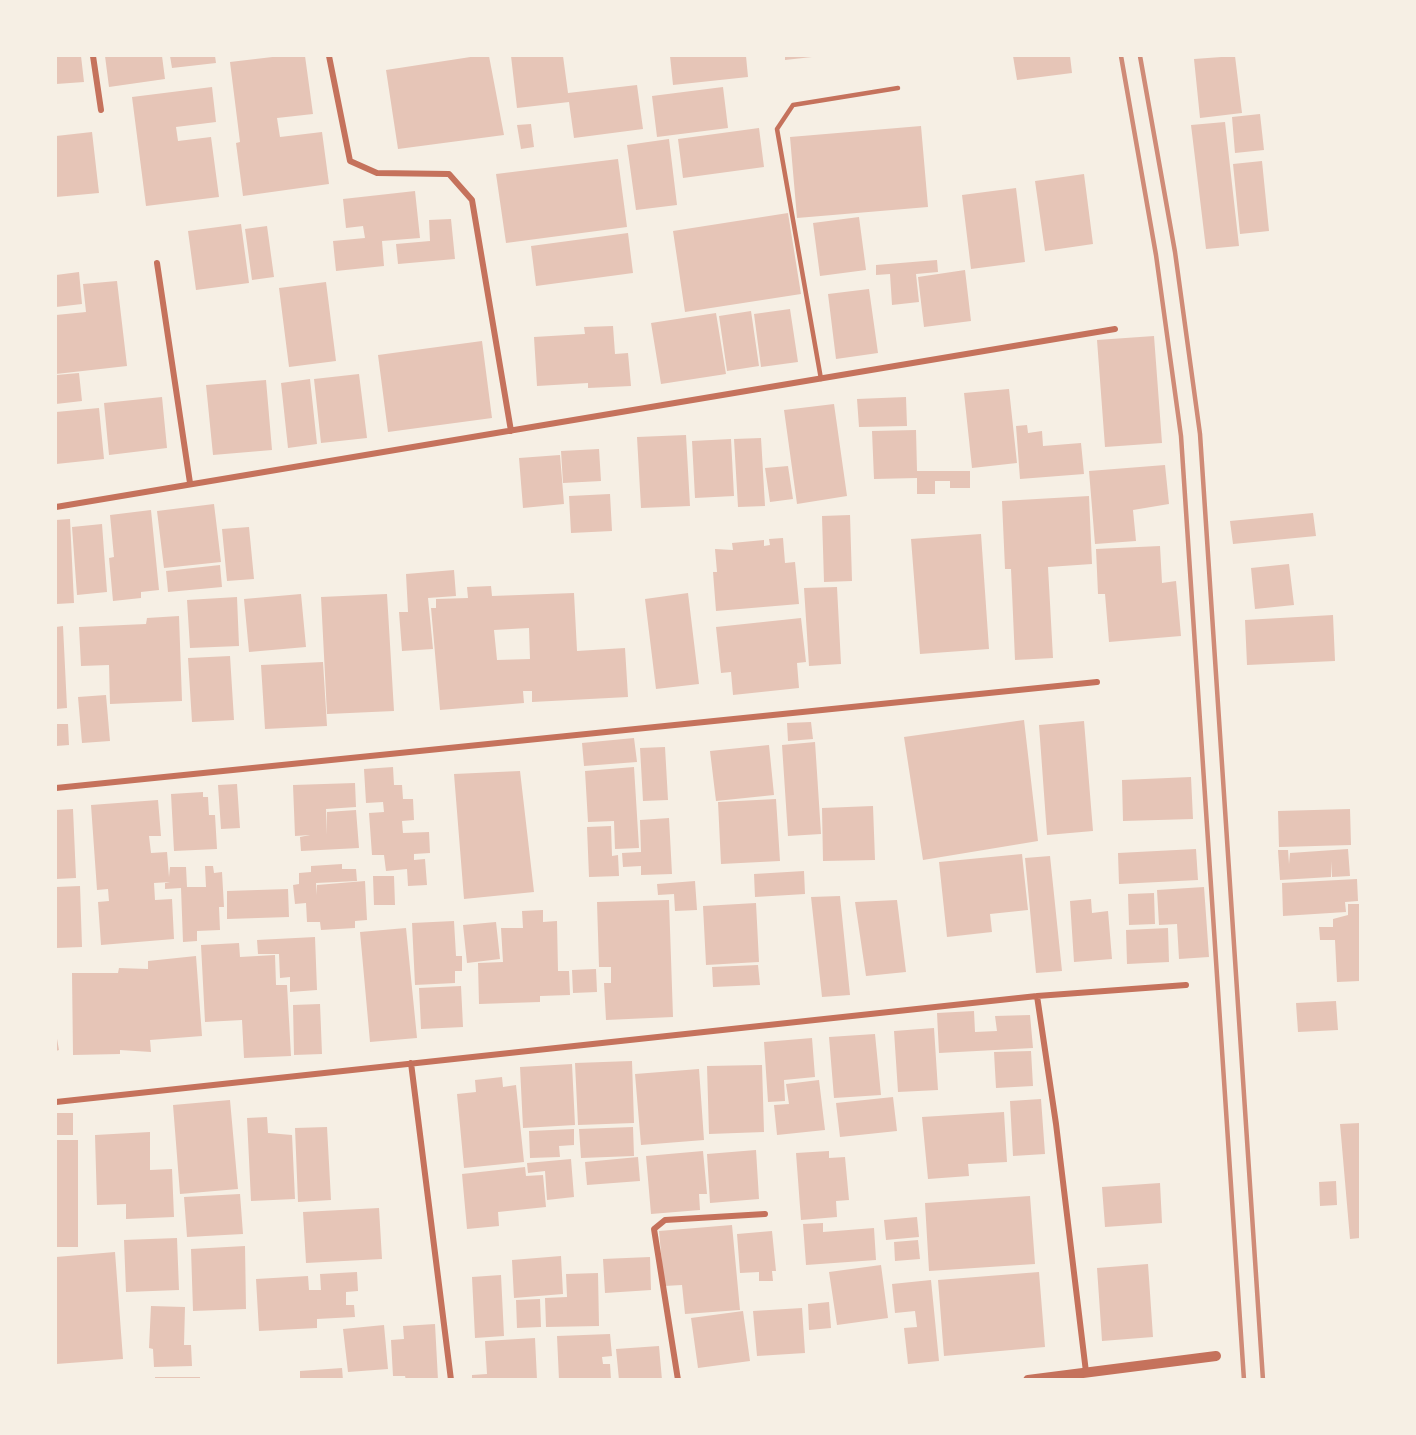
<!DOCTYPE html>
<style>
body{margin:0}
#map{position:relative;width:1416px;height:1435px;overflow:hidden;background:#f6efe4;font-family:Georgia,serif}
canvas{display:block}
.frame{position:absolute;inset:0;border:57px solid #f6efe4;pointer-events:none}
</style>
<div id="map">
<canvas width="1416" height="1435"></canvas>
<div class="frame"></div>
</div>
<script>
const c = document.querySelector('canvas').getContext('2d');
c.lineJoin = 'round';
function fill(path, color) {
  c.fillStyle = color;
  c.fill(path, 'evenodd');
}
function strokePath(path, color, width, dash) {
  c.strokeStyle = color;
  c.lineWidth = width;
  c.lineCap = dash ? 'butt' : 'round';
  c.setLineDash(dash || []);
  c.stroke(path);
}
fill(new Path2D(`
 M56,56h25l3,26 -28,2z
 M105,56h57l3,23 -56,8z
 M170,56h45l1,7 -44,5z
 M281,56h24l8,58 -36,4 3,19 42,-5 7,52 -86,12 -7,-53 4,-1 -10,-80z
 M477,56h12l15,79 -106,14 -12,-79z
 M511,56h52l5,37 69,-8 6,44 -69,9 -5,-36 -52,6z
 M670,56h76l2,21 -75,8z
 M785,56h26l1,1 -27,3z
 M1013,56h57l2,17 -55,7z
 M1235,56l7,57 -42,5 -6,-59z
 M212,87l4,35 -40,5 2,14 33,-4 8,60 -73,9 -14,-109z
 M723,87l5,41 -71,9 -5,-41z
 M1260,114l4,36 -29,3 -3,-36z
 M1225,122l14,124 -33,3 -15,-124z
 M531,124l3,23 -13,2 -4,-24z
 M921,126l7,81 -131,11 -7,-81z
 M759,128l5,39 -81,11 -5,-39z
 M92,132l7,61 -43,4v-61z
 M669,139l8,66 -41,5 -9,-65z
 M618,159l9,68 -121,16 -10,-69z
 M1262,161l7,70 -29,3 -7,-70z
 M1084,174l9,70 -48,7 -10,-70z
 M1016,188l9,74 -54,7 -9,-74z
 M415,191l5,47 -38,3 2,25 -48,5 -3,-30 32,-3 -2,-12 -17,2 -3,-29z
 M788,213l13,81 -116,18 -12,-81z
 M859,217l7,53 -46,6 -7,-53z
 M451,219l4,40 -57,5 -2,-20 34,-3 -1,-21z
 M241,224l8,59 -53,7 -8,-59z
 M267,226l7,51 -22,3 -7,-51z
 M628,233l5,40 -97,13 -5,-40z
 M937,260l1,12 -22,2 3,28 -27,3 -2,-31 -14,1v-10z
 M965,270l6,51 -47,6 -6,-50z
 M79,272l3,32 -26,3v-32z
 M117,281l10,85 -71,8v-59l30,-3 -3,-28z
 M326,282l10,79 -47,6 -10,-79z
 M869,289l9,64 -42,6 -8,-65z
 M790,309l8,53 -37,5 -7,-53z
 M751,311l8,55 -32,5 -8,-55z
 M716,313l10,61 -65,10 -10,-61z
 M613,326l2,28 13,-1 3,33 -43,2v-5l-51,3 -3,-49 51,-3 -1,-7z
 M1154,336l8,107 -57,4 -8,-107z
 M482,341l10,77 -104,14 -10,-77z
 M79,373l3,28 -26,3v-29z
 M359,374l8,64 -46,5 -7,-64z
 M310,379l7,65 -29,4 -7,-65z
 M266,380l6,70 -59,5 -7,-70z
 M1009,389l8,74 -45,5 -8,-75z
 M162,397l5,51 -58,7 -5,-52z
 M906,397l1,29 -48,1 -2,-28z
 M834,404l13,92 -50,8 -13,-94z
 M99,408l5,51 -48,5v-52z
 M1027,425l1,8 14,-2 1,15 38,-3 3,31 -64,5 -4,-53z
 M916,430l1,41h53v17h-20v-7h-15v13h-18v-16l-43,1 -2,-48z
 M686,435l4,71 -49,2 -4,-71z
 M761,438l4,68 -27,1 -4,-68z
 M731,439l3,57 -39,2 -3,-57z
 M599,449l2,32 -38,2 -2,-32z
 M560,455l4,49 -41,4 -4,-50z
 M1165,465l4,39 -36,6 3,31 -41,3 -6,-73z
 M788,466l5,33 -23,3 -5,-34z
 M610,494l2,37 -41,2 -2,-37z
 M1089,496l3,68 -44,3 5,91 -38,2 -4,-91h-6l-3,-68z
 M214,504l7,58 -57,6 -7,-57z
 M151,510l8,80 -18,2v6l-28,3 -4,-43 5,-1 -4,-42z
 M1313,513l3,23 -83,8 -3,-23z
 M850,515l2,66 -28,1 -2,-66z
 M70,519l4,84 -18,1v-84z
 M102,524l5,68 -30,3 -5,-68z
 M249,527l5,52 -27,2 -5,-52z
 M981,534l8,115 -69,5 -9,-115z
 M783,538l2,25 10,-1 4,42 -83,7 -3,-39h4l-2,-23 18,1 -1,-7 32,-3v6l6,-1 -1,-6z
 M1160,546l2,37 14,-2 5,55 -72,6 -4,-48h-7l-2,-45z
 M1289,564l5,41 -39,4 -4,-41z
 M220,565l2,22 -54,5 -2,-21z
 M454,570l2,26 -28,2 5,51 -31,2 -3,-39h9l-2,-38z
 M491,586l1,10 82,-3 3,58 48,-3 3,49 -96,5v-11h-9l1,12 -84,7 -9,-102h5v-9l32,-1 -1,-11zM529,628l1,31 -33,1 -3,-30z
 M837,587l4,77 -32,2 -5,-78z
 M688,593l11,91 -43,5 -11,-90z
 M301,594l5,53 -57,5 -5,-53z
 M387,594l7,117 -67,3 -6,-117z
 M237,597l2,49 -49,2 -3,-48z
 M1333,615l2,46 -88,4 -2,-45z
 M179,616l3,85 -72,3 -1,-39 -28,1 -2,-39 67,-3 1,-6z
 M801,618l5,44 -9,1 2,25 -66,7 -2,-23 -10,1 -5,-46z
 M63,626l4,82 -11,1v-82z
 M230,656l4,64 -42,2 -4,-64z
 M323,662l4,64 -62,3 -4,-64z
 M106,695l4,46 -28,2 -4,-46z
 M1024,720l14,121 -115,19 -19,-123z
 M1084,721l9,110 -46,4 -8,-110z
 M811,722l2,17 -25,2 -1,-18z
 M56,724h12l1,21 -13,1z
 M634,738l3,24 -53,4 -2,-23z
 M815,742l6,92 -33,2 -6,-91z
 M769,745l5,50 -58,6 -6,-50z
 M665,747l3,53 -25,1 -3,-53z
 M393,767l1,18h8l1,14h10l1,21 -12,1 1,12 26,-1 1,21 -16,1v6l11,-1 2,26 -19,1 -1,-17 -21,2 -2,-16h-12l-3,-42 15,-1 -1,-10 -17,1 -2,-34z
 M634,767l5,81 -24,1 -1,-28 -26,1 -3,-51z
 M520,771l14,121 -70,7 -10,-125z
 M1191,777l2,42 -70,2 -1,-41z
 M355,783l1,24 -30,2 1,26v-23l29,-2 3,38 -58,3 -1,-14 10,-2 -15,1 -2,-51z
 M237,784l3,44 -19,1 -3,-44z
 M203,792v5h5l1,18h6l2,34 -43,2 -3,-57z
 M776,799l4,62 -59,3 -3,-62z
 M158,800l3,36h-12l2,17 16,-1 2,25 1,-10h16l1,20h19l-1,-21h8l1,7 8,-1 2,35h-5l1,23 -23,1v10l-14,1 -2,-54 -16,1v-6l5,-1 -16,1 1,17 17,-1 2,40 -73,6 -3,-43 11,-1 -1,-12 -11,1 -6,-85z
 M873,806l2,54 -52,1 -1,-53z
 M73,809l3,69 -20,1v-69z
 M1350,809l1,36 -72,2 -1,-36z
 M669,818l3,56 -31,1v-9l-18,1 -1,-14 19,-1 -1,-32z
 M611,826l1,30 6,-1 1,21 -30,1 -2,-50z
 M1196,849l2,31 -79,4 -1,-31z
 M1348,849l2,27 -18,1 -1,-16v16l-51,3 -2,-30h10l1,14 1,-11z
 M1022,854l6,56 -38,4 2,18 -45,5 -8,-75z
 M1050,856l12,115 -26,2 -11,-115z
 M342,864v5h14l1,12 -41,2 1,12v-10l48,-4 2,39 -12,1v7l-34,2 -1,-8h-13l-1,-19 -11,1 -2,-19 6,-1v-11l12,-1v-6z
 M804,871l1,23 -50,3 -1,-23z
 M373,876h21l1,29h-21z
 M1357,879l1,22 -13,1 1,10 -63,4 -1,-33z
 M695,881l2,29 -22,1 -1,-17 -16,1 -1,-11z
 M80,886l2,61 -26,1v-61z
 M1204,887l5,70 -30,2 -2,-35 -18,1 -2,-35z
 M288,889l1,28 -62,2v-28z
 M1154,893l1,31 -26,1 -1,-31z
 M840,896l10,99 -28,2 -11,-100z
 M1091,899l1,14 16,-2 4,48 -38,3 -4,-61z
 M669,900l4,117 -67,3 -2,-37h7v-16h-12l-2,-65z
 M897,900l9,72 -40,4 -11,-74z
 M756,903l3,59 -53,3 -3,-59z
 M1348,904h12v77l-23,1 -2,-42h-15l-1,-13h14v-8l15,-4z
 M543,910v12l14,-1 1,50h11l1,24 -30,1v6l-61,2 -1,-41 25,-1 -2,-34h22l-1,-17z
 M454,921l2,35h6v15h-7v12l-40,2 -3,-62z
 M496,922l4,37 -33,4 -4,-38z
 M406,928l11,110 -47,4 -10,-110z
 M1168,928l1,34 -42,2 -1,-34z
 M315,937l2,53 -27,2v-15l-10,1 -1,-24h-21l-1,-14z
 M239,943l1,14 35,-2 1,30h11l4,71 -47,2 -2,-38 -37,2 -4,-77z
 M196,956l6,80 -52,4 1,12 -31,-2v4l-47,1 -1,-82h46l1,-5 29,1v-8z
 M758,965l2,20 -47,2 -1,-20z
 M596,969l1,23 -24,1 -1,-23z
 M461,986l2,41 -42,2 -2,-41z
 M1336,1001l2,29 -40,2 -2,-29z
 M320,1004l2,50 -28,1 -1,-50z
 M974,1011l1,21 22,-1 -2,-15 35,-1 3,33 -94,5 -2,-40z
 M934,1028l4,62 -40,2 -4,-61z
 M56,1033l3,17 -3,1z
 M875,1034l6,61 -47,3 -5,-61z
 M812,1038l3,39 -31,3 1,21 -17,1 -4,-60z
 M1031,1051l2,35 -37,2 -2,-36z
 M632,1061l2,62 -56,2 -3,-62z
 M572,1064l3,61 -52,3 -3,-61z
 M762,1065l2,67 -55,2 -2,-68z
 M699,1069l5,71 -63,5 -6,-71z
 M502,1077l1,10 13,-2 8,77 -60,6 -7,-74 19,-2 -1,-12z
 M819,1080l6,50 -48,5 -3,-30 15,-1 -3,-20z
 M893,1097l4,34 -57,6 -4,-34z
 M1041,1099l4,55 -32,2 -3,-55z
 M230,1100l8,89 -58,5 -7,-89z
 M1004,1112l3,50 -39,2 1,12 -41,3 -6,-62z
 M56,1113h17v22h-17z
 M267,1117l1,16 24,2 3,64 -44,2 -4,-83z
 M1360,1123v115l-10,1 -10,-115z
 M327,1127l4,73 -33,2 -3,-74z
 M633,1127l1,29 -53,2 -2,-29z
 M574,1129v16l-15,1 1,11 -30,1 -1,-27z
 M150,1132v38l22,-1 2,48 -48,2v-15l-29,1 -2,-70z
 M56,1140h22v107h-22z
 M756,1150l3,49 -49,4 -3,-49z
 M703,1151l4,43h-8l1,16 -49,4 -5,-58z
 M829,1151v7l16,-1 4,43 -13,1 1,16 -36,3 -5,-67z
 M638,1157l2,24 -53,4 -2,-23z
 M571,1159l3,38 -27,3 -2,-29 -17,2 -1,-10z
 M525,1167l1,9 17,-1 3,32 -48,5 1,14 -32,3 -5,-55z
 M1336,1181l1,24 -17,1 -1,-24z
 M1160,1183l2,40 -57,4 -3,-40z
 M240,1194l3,40 -56,3 -3,-40z
 M1030,1196l5,68 -106,7 -4,-68z
 M379,1208l3,51 -76,4 -3,-51z
 M917,1217l2,20 -33,3 -2,-20z
 M823,1223v9l51,-4 2,32 -70,5 -3,-41z
 M732,1225l8,85 -55,4 -3,-29 -18,1 -5,-55z
 M772,1231l4,40h-4l1,10h-14v-9l-19,1 -3,-39z
 M177,1238l2,52 -53,2 -2,-52z
 M918,1240l2,19 -25,2 -1,-19z
 M245,1246l1,63 -53,2 -2,-62z
 M115,1252l8,107 -67,5v-107z
 M561,1256l2,38 -49,4 -2,-38z
 M650,1257l1,33 -46,3 -2,-34z
 M1148,1264l5,73 -51,4 -5,-73z
 M881,1265l7,53 -51,7 -8,-53z
 M357,1272l1,19 -12,1v13h8l1,12 -38,2v9l-58,3 -3,-52 52,-3 1,14h12l-1,-16z
 M1039,1272l6,75 -101,9 -6,-76z
 M598,1273l1,53 -53,1 -1,-29 22,-1 -1,-23z
 M501,1275l3,61 -29,2 -3,-61z
 M931,1280l8,81 -31,3 -4,-36 13,-1 -2,-16 -20,2 -3,-29z
 M540,1299l1,28 -24,1 -1,-28z
 M829,1302l2,26 -22,2 -1,-26z
 M151,1306l34,1 -1,38h7l1,21 -38,1 -1,-18 -4,-1z
 M802,1308l3,45 -48,3 -4,-45z
 M743,1311l7,50 -52,7 -7,-50z
 M435,1324l3,56h-32l-1,-4h-12l-2,-36 13,-1 -1,-13z
 M384,1325l4,44 -40,3 -5,-43z
 M610,1334l2,22 -10,1 1,7h7l1,16h-52l-2,-44z
 M535,1338l2,42h-65v-5l15,-1 -2,-33z
 M659,1346l3,34h-43l-3,-31z
 M342,1368l1,12h-43v-9z
 M155,1377h45v3h-45z`), '#e6c5b7');
strokePath(new Path2D(`
 M821,379l-44,-250 16,-24 105,-17`), '#c5725c', 4.5);
strokePath(new Path2D(`
 M93,56l8,54
 M329,56l21,105 27,12 72,1 23,26 39,231
 M157,263l33,220
 M56,507l1059,-178
 M56,788l1041,-106
 M1037,996l19,128 30,248
 M411,1063l40,317
 M56,1102l981,-106 149,-11
 M678,1380l-24,-151 11,-9 100,-6`), '#c5725c', 6);
strokePath(new Path2D(`
 M1028,1380l188,-24`), '#c5725c', 10);
strokePath(new Path2D(`
 M1121,56l35,199 25,181 63,944
 M1140,56l35,196 25,182 63,946`), '#cf8b77', 4.5);
</script>
